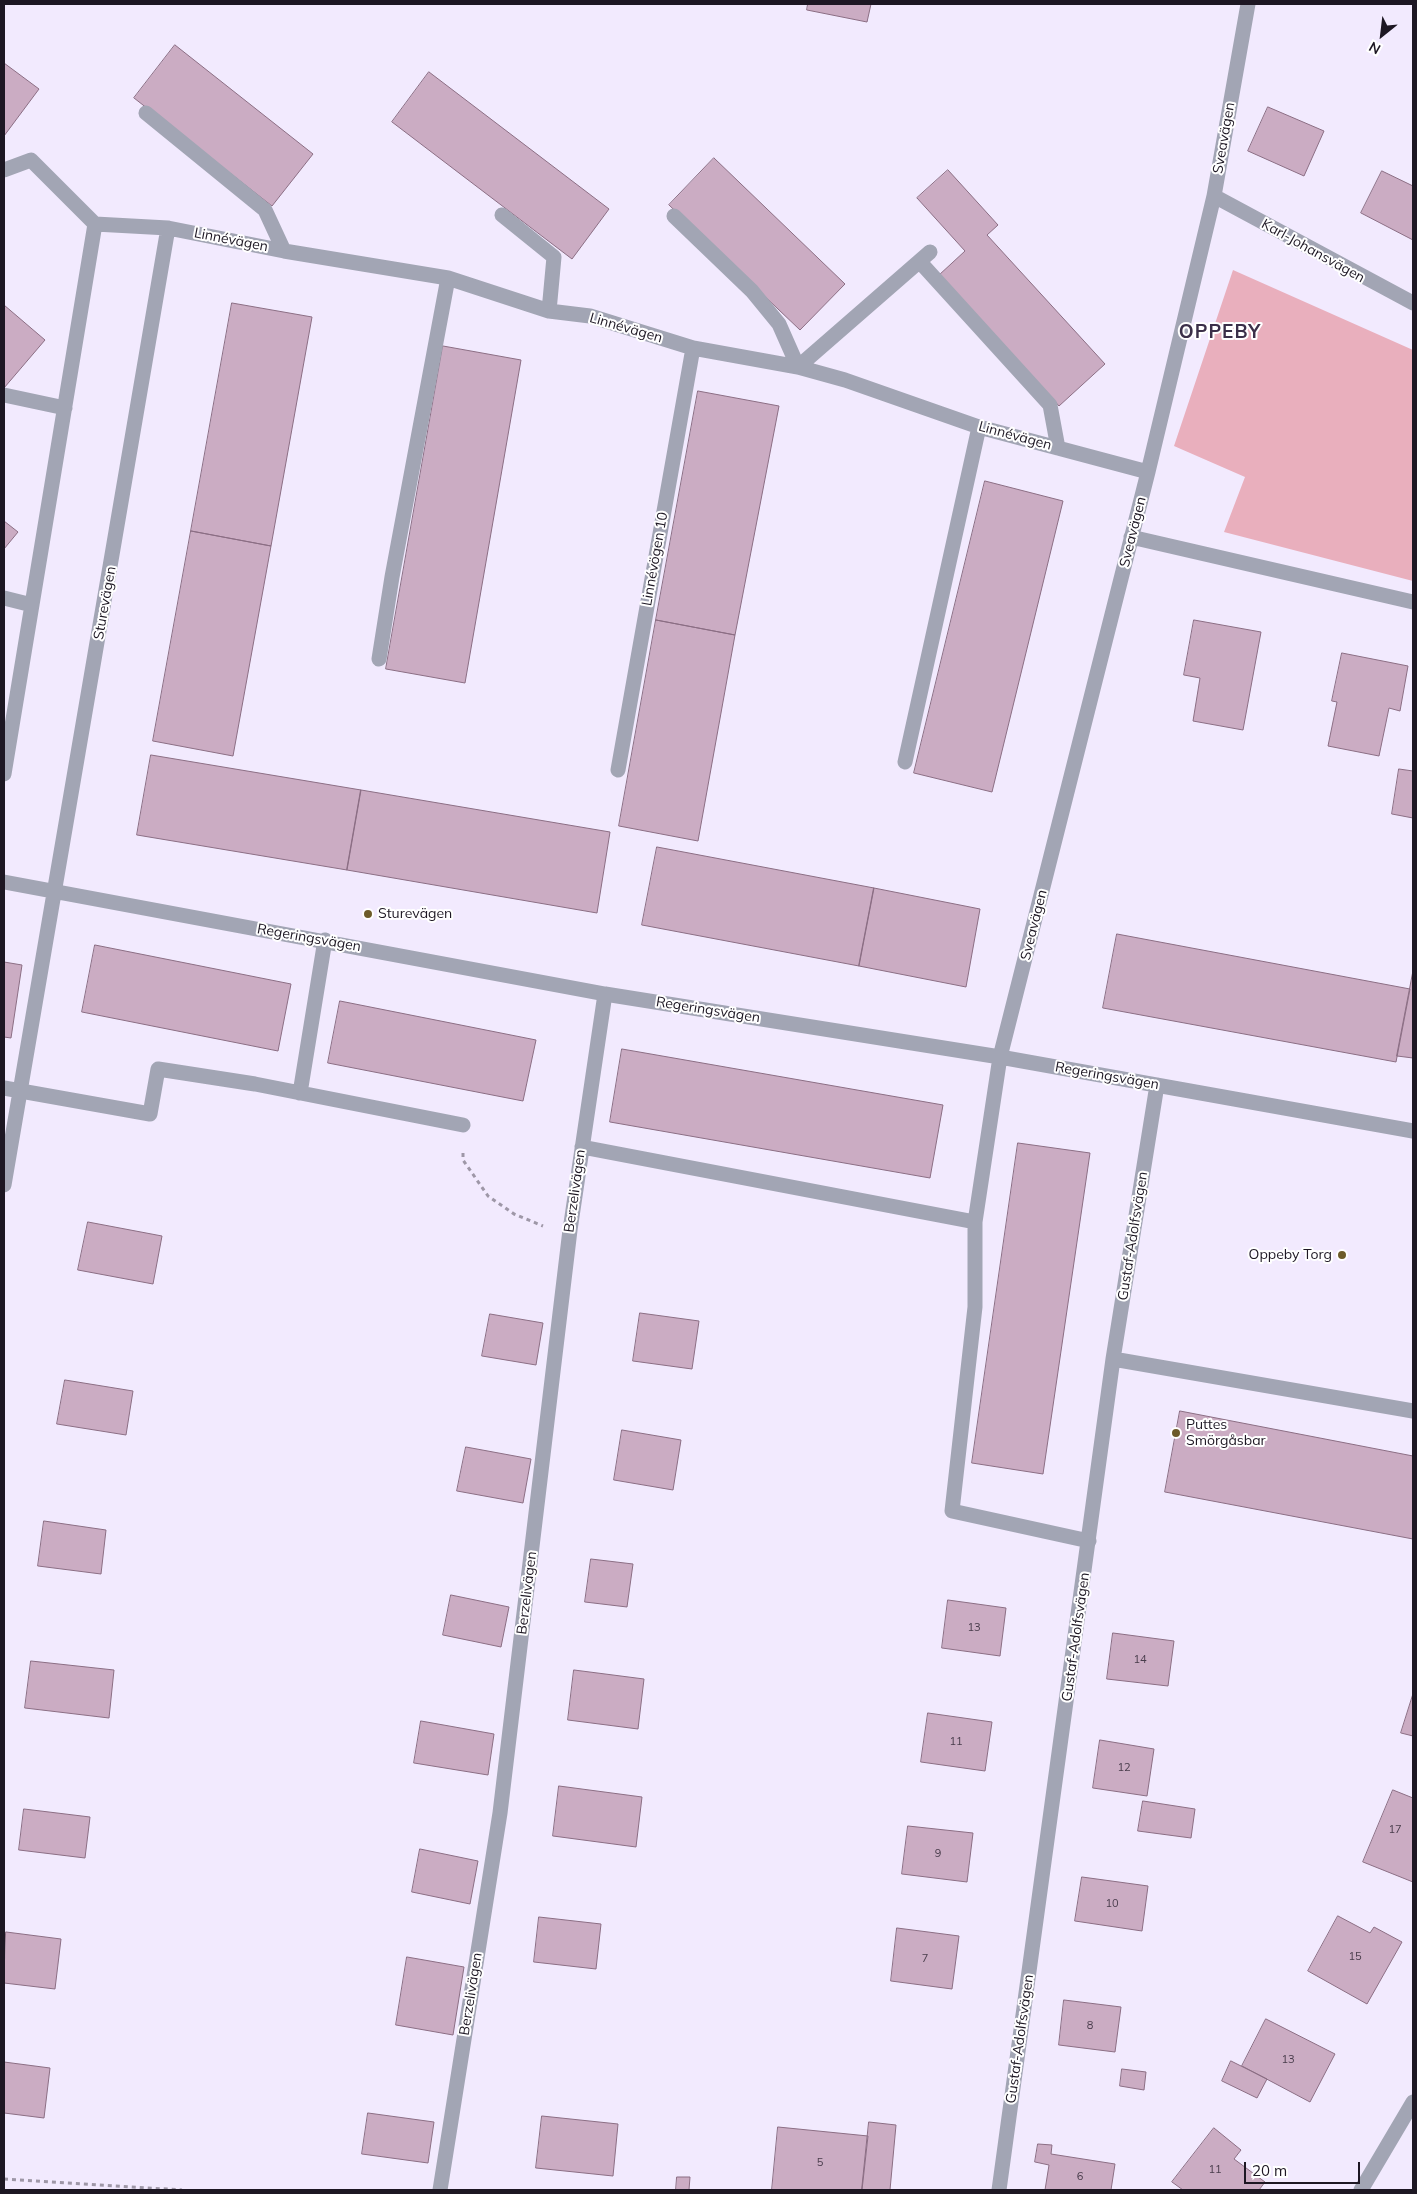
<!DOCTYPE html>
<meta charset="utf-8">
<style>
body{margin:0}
#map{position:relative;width:1417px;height:2194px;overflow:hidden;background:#f2eafe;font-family:Mulish,sans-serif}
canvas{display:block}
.frame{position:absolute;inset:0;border:5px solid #1d1723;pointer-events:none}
.north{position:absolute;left:1357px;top:10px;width:50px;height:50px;-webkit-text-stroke:4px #fff;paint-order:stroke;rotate:209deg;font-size:14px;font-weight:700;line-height:20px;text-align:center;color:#1d1723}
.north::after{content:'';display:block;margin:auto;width:18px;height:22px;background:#1d1723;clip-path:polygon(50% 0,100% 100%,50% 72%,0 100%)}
.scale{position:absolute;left:1244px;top:2162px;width:116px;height:22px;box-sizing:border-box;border:2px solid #1d1723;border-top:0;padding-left:6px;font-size:15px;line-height:18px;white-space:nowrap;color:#1d1723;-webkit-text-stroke:4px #fff;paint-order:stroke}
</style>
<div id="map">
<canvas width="1417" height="2194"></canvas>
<div class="frame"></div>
<div class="north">N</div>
<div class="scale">20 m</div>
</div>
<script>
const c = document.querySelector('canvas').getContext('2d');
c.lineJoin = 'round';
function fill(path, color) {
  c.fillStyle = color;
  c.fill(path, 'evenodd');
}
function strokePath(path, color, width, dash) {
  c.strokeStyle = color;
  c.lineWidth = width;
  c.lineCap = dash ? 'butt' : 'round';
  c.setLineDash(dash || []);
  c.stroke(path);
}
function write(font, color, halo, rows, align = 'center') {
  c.font = font + ' Mulish,sans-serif';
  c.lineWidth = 4;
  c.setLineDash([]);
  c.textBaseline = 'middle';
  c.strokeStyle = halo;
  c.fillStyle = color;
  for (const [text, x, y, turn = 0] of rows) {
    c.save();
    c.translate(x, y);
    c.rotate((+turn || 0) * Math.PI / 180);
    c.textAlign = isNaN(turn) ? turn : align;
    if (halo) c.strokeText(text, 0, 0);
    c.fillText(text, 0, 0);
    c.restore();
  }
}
fill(new Path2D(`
 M1233,270l180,80v231l-189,-49 21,-55 -71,-31z`), '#e9afbd');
const building = new Path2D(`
 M808,4h63l-4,18 -60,-12z
 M175,45l138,109 -41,52 -138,-108z
 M4,63l35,26 -35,47z
 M429,72l180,137 -37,50 -180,-137z
 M1268,107l56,24 -20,45 -56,-25z
 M714,158l131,126 -45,46 -131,-125z
 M948,170l50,55 -11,10 118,129 -46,42 -120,-131 26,-24 -48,-53z
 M1382,171l31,15v54l-52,-27z
 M232,303l80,14 -41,229 -80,-15z
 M4,305l41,35 -41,48z
 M443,346l78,14 -56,323 -79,-14z
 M698,391l81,15 -44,229 -79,-15z
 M985,481l78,20 -71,291 -78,-19z
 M4,521l14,11 -14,17z
 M191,531l80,15 -38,210 -80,-15z
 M656,620l79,15 -37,206 -79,-15z
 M1194,620l67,12 -18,98 -50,-9 7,-43 -16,-3z
 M1342,653l66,13 -8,45 -11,-3 -10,48 -51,-10 9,-44 -5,-1z
 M151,755l210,35 -14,80 -210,-35z
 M1399,769l14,2v47l-21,-4z
 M361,790l249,42 -13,81 -250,-43z
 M657,847l217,41 -15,78 -217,-41z
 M874,888l106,21 -14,78 -107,-21z
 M1117,934l293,55 -14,73 -293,-54z
 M95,945l196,39 -13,67 -196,-39z
 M4,962l18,3 -11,73 -7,-1z
 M1413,971v87l-16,-2z
 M340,1001l196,39 -13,61 -195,-38z
 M622,1049l321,56 -13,73 -320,-56z
 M1018,1143l72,10 -47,321 -71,-11z
 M88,1222l74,14 -9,48 -75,-14z
 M640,1313l59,8 -7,48 -59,-8z
 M490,1314l53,9 -7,42 -54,-9z
 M65,1380l68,11 -7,44 -69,-11z
 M1180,1411l233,45v83l-248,-47z
 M622,1430l59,10 -8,50 -59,-10z
 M466,1447l65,12 -8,44 -66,-12z
 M44,1521l62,9 -5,44 -63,-8z
 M591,1559l42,5 -6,43 -42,-5z
 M451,1595l58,12 -8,40 -58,-12z
 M948,1600l58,8 -6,48 -58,-8z
 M1113,1633l61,8 -6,45 -61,-7z
 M31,1661l83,9 -5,48 -84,-10z
 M574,1670l70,9 -6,50 -70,-9z
 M1413,1694v42l-12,-3z
 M928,1713l64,9 -7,49 -64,-9z
 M421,1721l73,13 -6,41 -74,-12z
 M1100,1740l54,9 -7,47 -54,-8z
 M559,1786l83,11 -6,50 -83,-11z
 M1393,1790l20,8v84l-50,-20z
 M1143,1801l52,8 -4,29 -53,-7z
 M24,1809l66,8 -5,41 -66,-8z
 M908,1826l65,7 -6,49 -65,-8z
 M420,1849l58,12 -8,43 -58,-12z
 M1082,1877l66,9 -6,45 -67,-10z
 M1338,1916l32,17 4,-6 28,15 -35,62 -59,-33z
 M539,1917l62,7 -5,45 -62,-7z
 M897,1928l62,8 -7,53 -61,-8z
 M6,1932l55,7 -6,50 -51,-6z
 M407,1957l57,10 -11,68 -57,-10z
 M1064,2000l57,7 -6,45 -56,-7z
 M1266,2019l69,35 -25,48 -68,-36z
 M1231,2061l36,18 -10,19 -35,-17z
 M4,2062l46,6 -6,50 -40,-5z
 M1122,2069l24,3 -2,18 -24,-4z
 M368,2113l66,9 -6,41 -66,-9z
 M542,2116l76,8 -5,52 -77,-8z
 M869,2122l27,3 -6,65h-28z
 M778,2127l90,9 -6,54h-90z
 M1214,2128l27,22 -7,9 31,23 -6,8h-76l-11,-8z
 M1038,2144l14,1 -1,9 64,10 -4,26h-66l4,-25 -14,-3z
 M677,2177h13l-1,13h-13z`);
fill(building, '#cbacc3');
strokePath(building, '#8b6e84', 1);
strokePath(new Path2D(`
 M463,1153v7l25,36 26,18 29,12
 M4,2179l178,11`), '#9e97a7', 3, [4, 4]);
strokePath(new Path2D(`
 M146,113l119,97 19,41
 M4,170l27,-10 64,64
 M1214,196l199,107
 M502,215l52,42 -5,54
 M674,216l78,75 27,33 19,43 132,-115
 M95,224l73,4 116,23 164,27 101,33 41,5 103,32 105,19 47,13 134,47 169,45
 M920,262l130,143 8,43
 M4,395l61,13
 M1131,537l282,65
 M4,598l28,7
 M379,659l13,-82 56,-299
 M905,762l74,-335
 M618,770l75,-422
 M4,774l91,-550
 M4,882l601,112 395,63 413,74
 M4,1088l146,26 8,-45 97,15 208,41
 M300,1093l25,-153
 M582,1147l393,75
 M4,1185l164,-957
 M1113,1359l300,52
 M1089,1541l-137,-30 23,-204v-85l25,-165 148,-585 66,-276 34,-192
 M440,2190l60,-377 70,-583 35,-236
 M999,2190l114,-831 44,-274
 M1361,2190l52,-88`), '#a2a5b4', 15);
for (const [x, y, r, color] of [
 [368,914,5,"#6d5b29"],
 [1342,1255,5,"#6d5b29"],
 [1176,1433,5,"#6d5b29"]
]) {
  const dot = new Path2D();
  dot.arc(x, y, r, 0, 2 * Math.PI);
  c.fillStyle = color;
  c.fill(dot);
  strokePath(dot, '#fff', 2);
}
write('11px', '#483c4b', null, [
 ["13",974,1628],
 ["14",1140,1660],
 ["11",956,1742],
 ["12",1124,1768],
 ["17",1395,1830],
 ["9",938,1854],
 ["10",1112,1904],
 ["15",1355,1957],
 ["7",925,1959],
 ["8",1090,2026],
 ["13",1288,2060],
 ["5",820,2163],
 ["11",1215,2170],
 ["6",1080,2177]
]);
write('14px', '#1d1723', '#fff', [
 ["Sveavägen",1224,138,-80],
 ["Linnévägen",231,240,11],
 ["Karl-Johansvägen",1313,251,29],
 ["Linnévägen",626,328,16],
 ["Linnévägen",1015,436,15],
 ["Sveavägen",1133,532,-76],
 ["Linnévögen 10",655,559,-80],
 ["Sturevägen",105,603,-80],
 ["Sveavägen",1034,925,-76],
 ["Regeringsvägen",309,938,10],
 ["Regeringsvägen",708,1010,9],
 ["Regeringsvägen",1107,1076,10],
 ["Berzelivägen",575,1191,-82],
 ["Gustaf-Adolfsvägen",1133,1236,-81],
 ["Berzelivägen",527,1593,-83],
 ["Gustaf-Adolfsvägen",1076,1637,-82],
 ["Berzelivägen",471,1994,-81],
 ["Gustaf-Adolfsvägen",1020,2039,-82]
]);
write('14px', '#1d1723', '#fff', [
 ["Sturevägen",378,914],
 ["Oppeby Torg",1332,1255,"right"],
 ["Puttes",1186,1425],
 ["Smörgåsbar",1186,1441]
], 'left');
c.letterSpacing = '1px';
write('bold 19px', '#3b2f49', '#fff', [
 ["OPPEBY",1220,332]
]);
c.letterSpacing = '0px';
</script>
